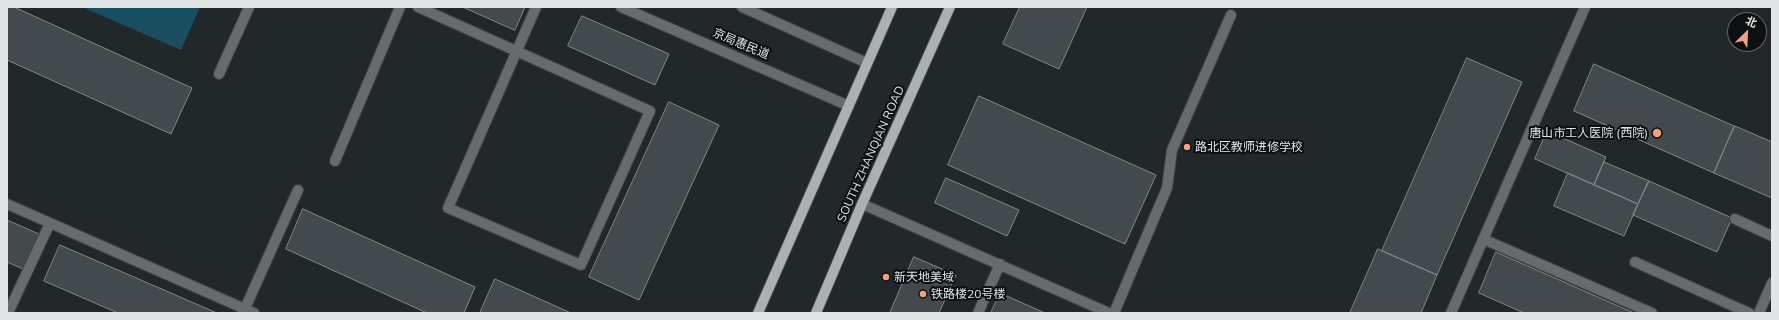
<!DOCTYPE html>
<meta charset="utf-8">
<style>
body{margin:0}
#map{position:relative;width:1779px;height:320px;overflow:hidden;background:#22272a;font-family:Mulish,"Noto Sans SC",sans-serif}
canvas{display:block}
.frame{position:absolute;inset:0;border:8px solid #e1e5e6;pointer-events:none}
.north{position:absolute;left:1727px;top:12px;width:40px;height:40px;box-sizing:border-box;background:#0d1011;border:1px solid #626566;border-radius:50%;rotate:24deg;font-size:11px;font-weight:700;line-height:16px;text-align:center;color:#e1e5e6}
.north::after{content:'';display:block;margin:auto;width:14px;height:18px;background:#f1a17c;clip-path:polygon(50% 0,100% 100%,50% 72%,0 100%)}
</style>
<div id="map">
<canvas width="1779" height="320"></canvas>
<div class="frame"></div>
<div class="north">北</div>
</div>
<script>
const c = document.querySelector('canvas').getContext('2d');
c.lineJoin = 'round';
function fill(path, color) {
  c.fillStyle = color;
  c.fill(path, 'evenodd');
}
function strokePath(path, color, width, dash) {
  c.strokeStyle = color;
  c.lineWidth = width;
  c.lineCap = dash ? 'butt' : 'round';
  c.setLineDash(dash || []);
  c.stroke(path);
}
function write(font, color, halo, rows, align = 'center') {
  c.font = font + ' Mulish,"Noto Sans SC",sans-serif';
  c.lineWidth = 4;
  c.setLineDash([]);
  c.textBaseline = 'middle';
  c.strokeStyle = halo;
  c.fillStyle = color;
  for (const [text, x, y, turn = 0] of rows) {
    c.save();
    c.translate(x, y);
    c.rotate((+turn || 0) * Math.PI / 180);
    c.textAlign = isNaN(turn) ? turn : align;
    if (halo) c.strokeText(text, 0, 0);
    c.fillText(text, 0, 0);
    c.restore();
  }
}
fill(new Path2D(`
 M82,7h118l-19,43z`), '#1a4f62');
const building = new Path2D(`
 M7,7h7l178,81 -21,46 -164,-74z
 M463,7h62l-10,23z
 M1020,7h67l-28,62 -56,-25z
 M582,16l87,38 -14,31 -87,-39z
 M1467,58l55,24 -85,193 -55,-24z
 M1594,64l140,62 -20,47 -140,-62z
 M979,96l177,79 -31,69 -177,-79z
 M669,102l50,23 -80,175 -50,-23z
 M1735,126l37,16v56l-58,-25z
 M1547,131l59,26 -12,28 -59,-26z
 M1604,162l45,19 -11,23 -44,-19z
 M1568,173l70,31 -14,32 -70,-30z
 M946,178l73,32 -12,26 -72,-33z
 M1649,181l83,37 -15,34 -84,-37z
 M303,209l172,78 -11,26h-37l-141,-64z
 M7,220l32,14 -16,35 -16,-7z
 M60,245l157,68h-99l-74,-32z
 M1378,249l59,26 -16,38h-71z
 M1496,252l138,61h-110l-45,-20z
 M914,257l42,18 -17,38h-49z
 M495,279l76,34h-91z
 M1000,293l45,20h-54z`);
fill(building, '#43494c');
strokePath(building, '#81888b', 1);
const minor = new Path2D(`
 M418,7l232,104 -69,154 -133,-57 88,-201
 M621,7l228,99
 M742,7l125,56
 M219,74l30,-67
 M335,161l65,-154
 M7,204l247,109
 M862,204l247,109
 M1735,219l37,17
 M1483,239l169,74
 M1635,262l114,51
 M8,313l42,-90
 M243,313l55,-123
 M978,313l22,-49
 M1114,313l53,-125 5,-38 59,-135
 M1451,313l134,-306
 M1759,313l13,-30`);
const major = new Path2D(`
 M758,313l134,-306
 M816,313l46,-109 88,-197`);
strokePath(minor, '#3d4244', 12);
strokePath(major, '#3d4244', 12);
strokePath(minor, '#686b6c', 10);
strokePath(major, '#aab0b3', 10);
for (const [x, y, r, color] of [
 [1657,133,5,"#f1a17c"],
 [1187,147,4,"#f1a17c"],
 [886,277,4,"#f1a17c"],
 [923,294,4,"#f1a17c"]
]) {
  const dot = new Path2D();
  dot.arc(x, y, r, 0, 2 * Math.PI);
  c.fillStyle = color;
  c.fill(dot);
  strokePath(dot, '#0d1011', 1.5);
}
write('12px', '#e1e5e6', '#0d1011', [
 ["京局惠民道",741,44,23],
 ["SOUTH ZHANQIAN ROAD",871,154,-66]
]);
write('12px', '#e1e5e6', '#0d1011', [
 ["唐山市工人医院 (西院)",1648,133,"right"],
 ["路北区教师进修学校",1195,147],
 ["新天地美域",894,277],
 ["铁路楼20号楼",931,294]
], 'left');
</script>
